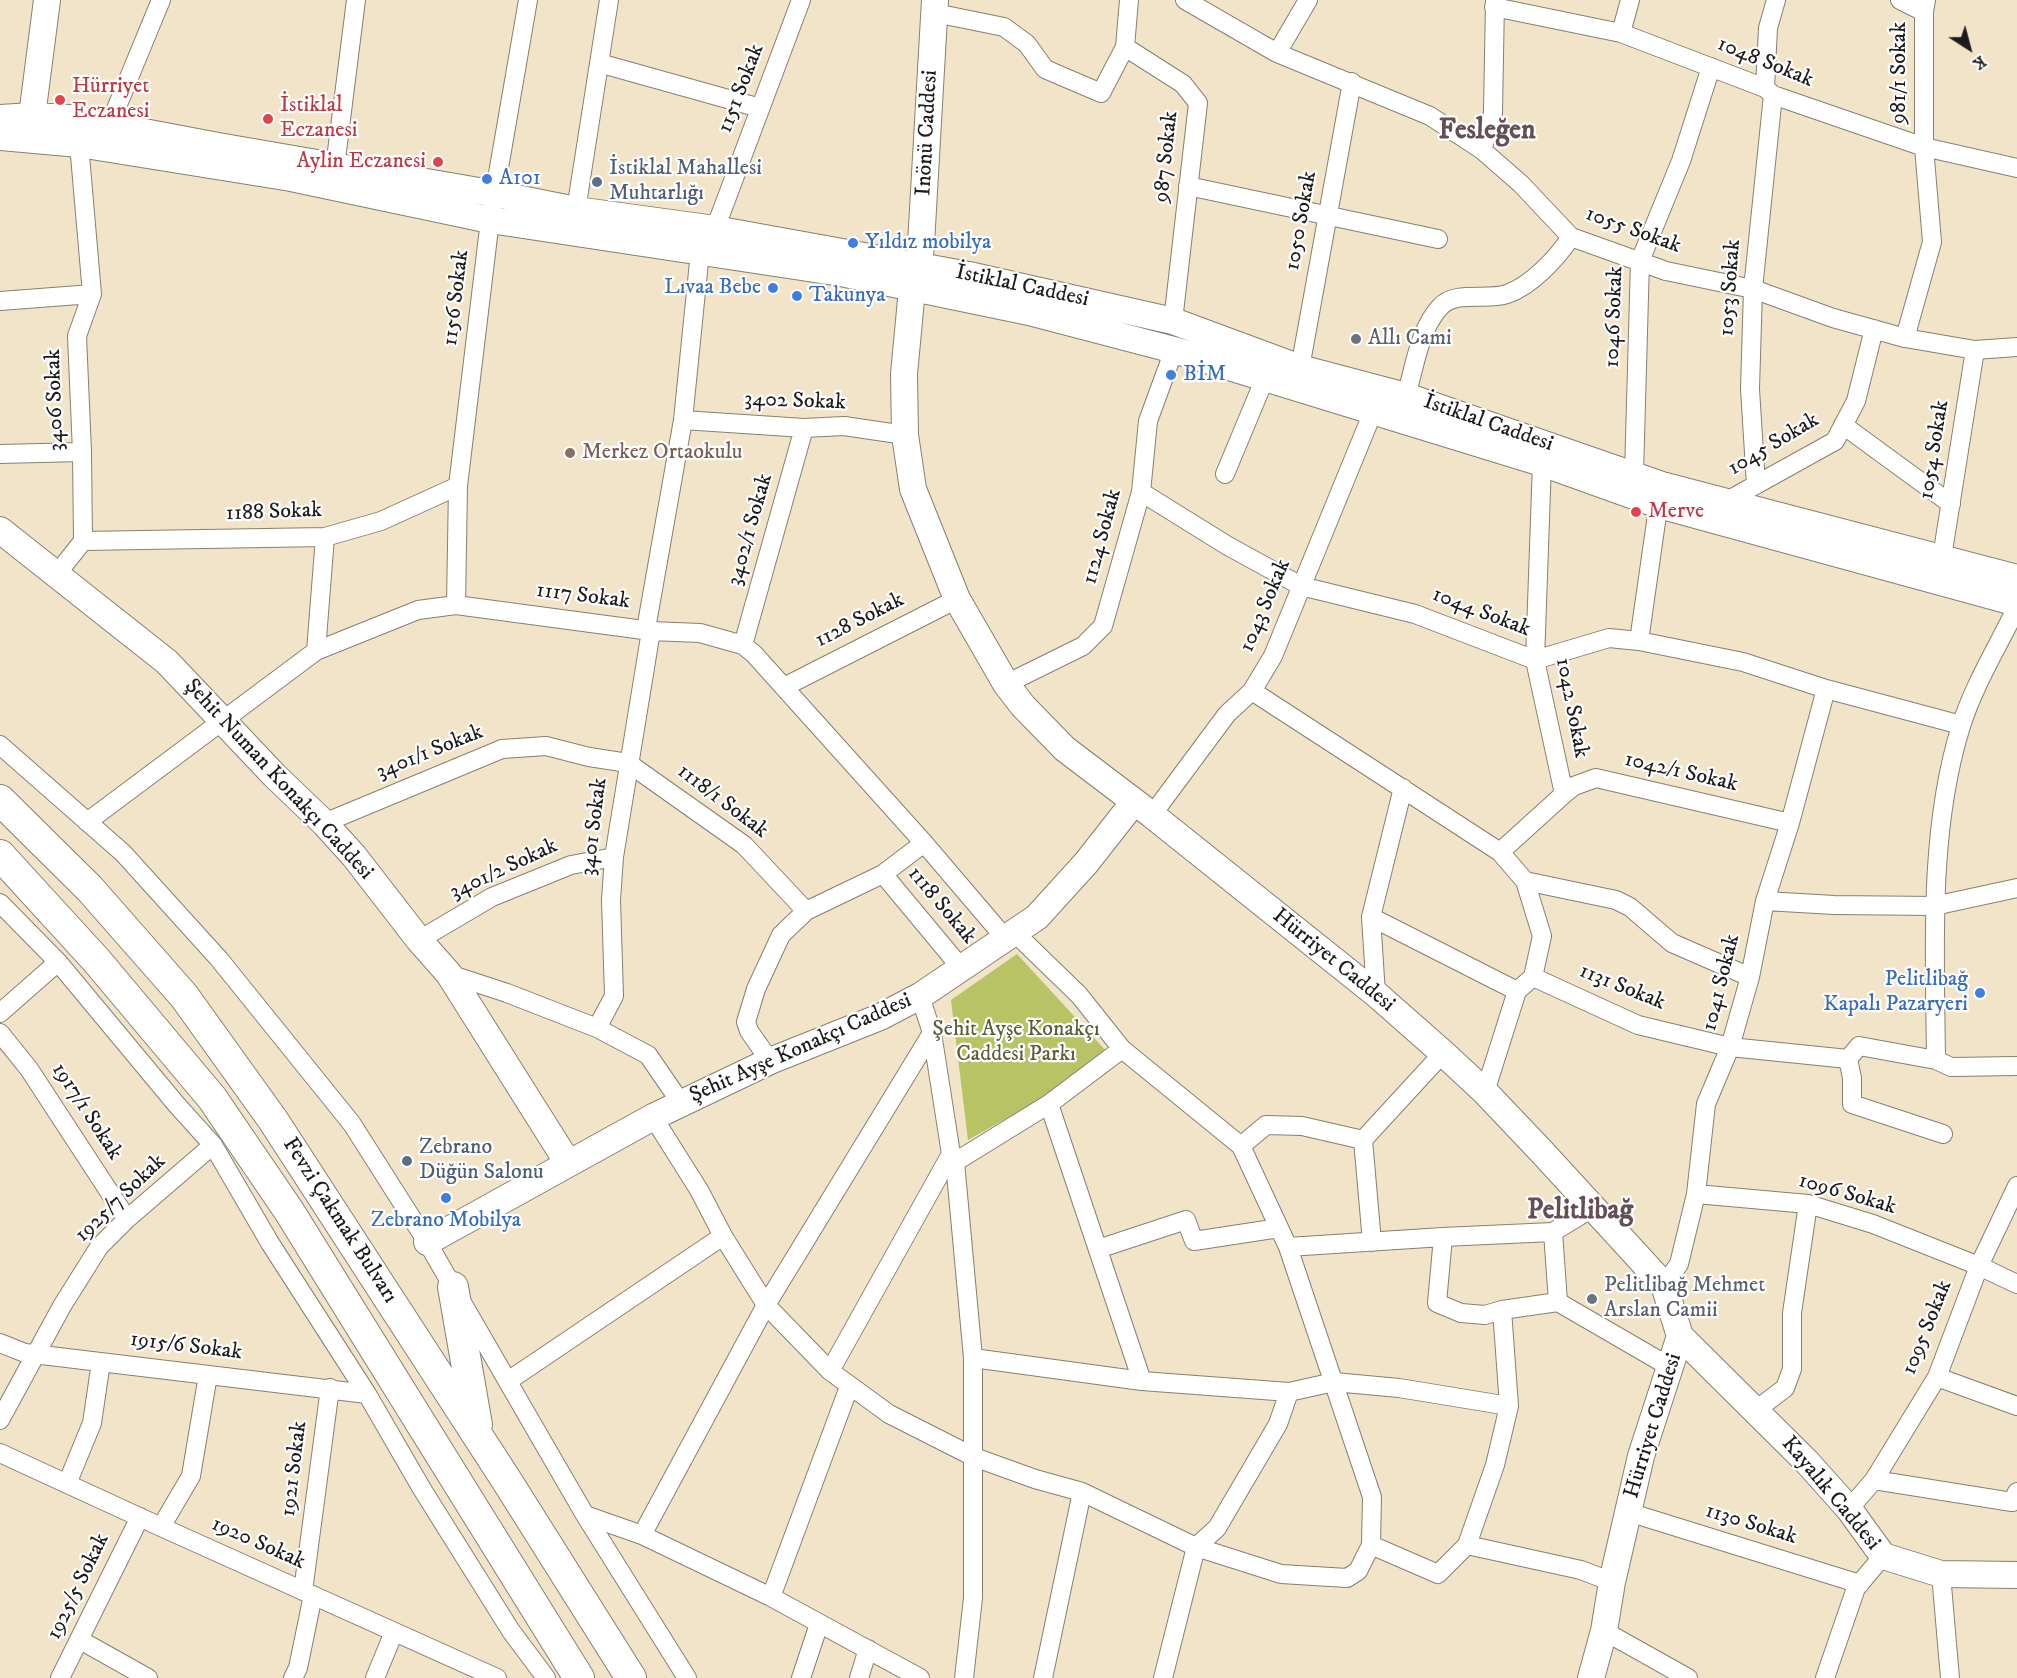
<!DOCTYPE html>
<meta charset="utf-8">
<style>
body{margin:0}
#map{position:relative;width:2017px;height:1678px;overflow:hidden;background:#f1e4c8;font-family:"IM FELL DW Pica",serif}
canvas{display:block}
.north{position:absolute;left:1939px;top:18px;width:60px;height:60px;-webkit-text-stroke:4px #fff;paint-order:stroke;rotate:144deg;font-size:16px;font-weight:700;line-height:24px;text-align:center;color:#1c1c1c}
.north::after{content:'';display:block;margin:auto;width:21px;height:27px;background:#1c1c1c;clip-path:polygon(50% 0,100% 100%,50% 72%,0 100%)}
</style>
<div id="map">
<canvas width="2017" height="1678"></canvas>
<div class="north">K</div>
</div>
<script>
const c = document.querySelector('canvas').getContext('2d');
c.lineJoin = 'round';
function fill(path, color) {
  c.fillStyle = color;
  c.fill(path, 'evenodd');
}
function strokePath(path, color, width, dash) {
  c.strokeStyle = color;
  c.lineWidth = width;
  c.lineCap = dash ? 'butt' : 'round';
  c.setLineDash(dash || []);
  c.stroke(path);
}
function write(font, color, halo, rows, align = 'center') {
  c.font = font + ' "IM FELL DW Pica",serif';
  c.lineWidth = 4.5;
  c.setLineDash([]);
  c.textBaseline = 'middle';
  c.strokeStyle = halo;
  c.fillStyle = color;
  for (const [text, x, y, turn = 0] of rows) {
    c.save();
    c.translate(x, y);
    c.rotate((+turn || 0) * Math.PI / 180);
    c.textAlign = isNaN(turn) ? turn : align;
    if (halo) c.strokeText(text, 0, 0);
    c.fillText(text, 0, 0);
    c.restore();
  }
}
fill(new Path2D(`
 M1017,954l91,99 -67,46 -73,41 -17,-140z`), '#b7c365');
const street = new Path2D(`
 M1129,0l-4,47 58,37 15,19 -25,218
 M1185,0l92,53 153,63 52,34 39,34 50,53 95,34 87,18 80,29 72,20 70,12 42,-3
 M1900,0l24,12
 M1494,7l127,26 144,55 8,7 151,52 93,21
 M935,13l69,14 23,17 18,25 56,24 24,-46
 M1621,33l9,-33
 M1277,53l31,-53
 M599,63l161,45
 M1765,88l3,-60 8,-28
 M109,126l52,-126
 M1482,150l11,-37 2,-113
 M335,167l21,-167
 M1188,186l250,53
 M576,210l33,-210
 M715,229l86,-229
 M0,301l92,-7
 M1905,338l27,-96 -8,-95v-135l2,-12
 M1300,368l52,-286
 M1406,396c9,-30 13,-66 34,-89 15,-17 47,-6 67,-13 24,-8 50,-36 64,-57
 M683,420l121,8 40,-2 61,9
 M1843,425l108,79
 M0,454l82,-2
 M1550,459l-8,4 -7,197 29,134
 M1225,474l40,-96
 M1634,474l6,-213 41,-100 30,-94
 M1756,485l-6,-96 3,-100 20,-194
 M1141,492l87,54 73,40 114,28 120,46 74,-22 30,3 104,21 83,27 135,36
 M1725,502l110,-61 21,-40 18,-72
 M83,541l242,-4 56,-16 77,-35
 M1942,557l33,-207
 M56,575l27,-34 -1,-89 -5,-116 15,-42 -13,-150
 M456,605l2,-119 32,-266 38,-220
 M646,629l37,-209 17,-168
 M1639,641l21,-147
 M743,645l61,-217
 M316,651l9,-114
 M1006,684l77,-38 20,-20 38,-134 7,-71 26,-71
 M784,687l173,-88
 M1252,691l248,161 25,29 17,55 -9,41 -16,14 -32,101
 M0,745l123,108 96,106 133,165 75,118 158,273 102,163
 M1152,815l75,-101 25,-23 21,-35 104,-254
 M87,822l229,-171 102,-41 38,-5 195,26 49,2 43,12 11,9 170,189 81,95
 M324,823l178,-74 44,-3 43,11 39,6 116,82 62,66
 M1500,852l64,-58 10,-8 22,-8 194,45
 M883,874l79,95
 M1525,881l91,19 14,7 42,36 78,34
 M1765,901l69,4 100,1 83,-18
 M0,903l58,59 118,142 37,41 57,98 97,151 55,95 89,142 35,47
 M1371,917l146,74
 M419,940l73,-43 79,-32 43,-8
 M449,974l58,19 90,35 51,27 33,48
 M1533,977l105,48 92,22 118,12 11,-13 77,14 15,7 66,-1
 M1376,994l-5,-77 32,-129
 M920,996l12,37 19,121 4,8 18,196v240l-9,80
 M0,1013l58,-51
 M597,1028l17,-32 -3,-96 3,-43 37,-226
 M0,1033l29,36 98,150
 M1848,1059l4,19v26l91,30
 M1936,1060c-1,-108 -8,-229 25,-334 13,-41 37,-80 56,-119
 M770,1061l-21,-30 -3,-9 10,-33 25,-54 25,-24 77,-37 41,-31
 M1049,1104l93,277
 M653,1117l46,73 24,46 43,69 64,66 59,43 85,43 61,22 47,13 114,55 85,27 66,4 11,-7 13,-26 1,-48 -84,-250 -47,-101 -119,-97 -43,-54 -65,-63
 M1363,1140l80,-87
 M1241,1146l25,-21 36,1 61,14 9,102
 M955,1162l94,-58 73,-55
 M1696,1194l112,10 65,20 106,42 38,18
 M1443,1237l-6,66 24,10 24,2 17,-5 56,-8 -5,-70
 M1288,1247l155,-10 110,-5 41,-25
 M1098,1249l88,-29 8,21 85,-13
 M1664,1285l15,-21 17,-70 10,-90 24,-57 20,-70 15,-76 25,-78 36,-134
 M1558,1302l112,65
 M0,1343l25,10 342,41
 M973,1358l169,23 147,11 45,-10 65,6 110,18
 M830,1371l121,-217
 M1937,1377l80,29
 M508,1381l215,-145
 M1756,1410l29,-22 7,-19v-56l16,-109
 M0,1420l62,-114 37,-59 28,-28 86,-74
 M0,1453l161,74 336,151
 M1874,1480l138,22 5,-10
 M67,1484l25,-61 9,-61
 M1849,1509l25,-29 63,-103 42,-111 38,-80
 M1628,1512l232,72
 M585,1515l57,20 129,62 149,81
 M161,1527l30,-51 17,-101
 M642,1535l124,-230 166,-272
 M1371,1545l67,29 29,-29 28,-80 14,-59 -7,-96
 M1467,1545l114,25 31,12
 M1941,1574l9,104
 M303,1591l27,-203
 M771,1597l78,-210
 M1604,1631l84,47
 M80,1640l68,38
 M60,1678l80,-161
 M293,1678l5,-10 15,-73
 M375,1678l19,-46
 M801,1678l18,-54
 M859,1678l9,-29
 M1043,1678l39,-186
 M1163,1678l33,-131 21,-19 61,-104 11,-32
 M1825,1678l31,-90 27,-32`);
const secondary = new Path2D(`
 M935,0l-14,244 -2,22 -7,23 -8,85 1,61 8,54 44,110 49,85 17,22 42,43 87,66 224,179 67,59 42,39 57,60 122,133 16,51 -39,120 -29,126 -8,49 -13,47
 M32,116l15,-116
 M0,118l32,-2 38,2 148,28 278,48 80,16 139,19 254,46 204,46 127,47 106,28 256,89 355,93
 M0,137l79,7 212,34 199,42 351,53 188,39 145,38 368,113 117,42 358,98
 M0,530l167,132 107,113 50,48 30,33 65,84 30,34 119,189
 M427,1242l226,-125 117,-56 110,-44 40,-21 117,-79 49,-54 48,-61
 M1680,1336l127,126 42,47 34,47 58,18 76,1`);
const primary = new Path2D(`
 M0,800l90,89 94,107 89,124 234,361 124,197
 M0,855l97,106 115,137 77,113 290,467
 M453,1287l24,138`);
strokePath(street, '#868072', 20);
strokePath(secondary, '#868072', 28);
strokePath(primary, '#868072', 32);
strokePath(street, '#fff', 18);
strokePath(secondary, '#fff', 26);
strokePath(primary, '#fff', 30);
for (const [x, y, r, color] of [
 [60,100,6,"#e0444e"],
 [268,119,6,"#e0444e"],
 [438,162,6,"#e0444e"],
 [487,179,6,"#3f7fe0"],
 [597,182,6,"#5c6f8a"],
 [853,243,6,"#3f7fe0"],
 [773,288,6,"#3f7fe0"],
 [797,296,6,"#3f7fe0"],
 [1356,339,6,"#6b7280"],
 [1171,375,6,"#3f7fe0"],
 [570,453,6,"#8d6e63"],
 [1636,512,6,"#e0444e"],
 [1980,993,6,"#3f7fe0"],
 [407,1161,6,"#5c6f8a"],
 [446,1198,6,"#3f7fe0"],
 [1592,1299,6,"#6b7280"]
]) {
  const dot = new Path2D();
  dot.arc(x, y, r, 0, 2 * Math.PI);
  c.fillStyle = color;
  c.fill(dot);
  strokePath(dot, '#fff', 2);
}
write('22px', '#1c1c1c', '#fff', [
 ["1048 Sokak",1765,63,22],
 ["981/1 Sokak",1900,73,-90],
 ["1151 Sokak",742,89,-69],
 ["Inönü Caddesi",928,133,-87],
 ["987 Sokak",1167,157,-84],
 ["1050 Sokak",1302,221,-80],
 ["1055 Sokak",1633,231,20],
 ["İstiklal Caddesi",1022,287,12],
 ["1053 Sokak",1731,288,-86],
 ["1156 Sokak",457,298,-83],
 ["1046 Sokak",1615,317,-88],
 ["3406 Sokak",56,400,-92],
 ["3402 Sokak",795,402,2],
 ["İstiklal Caddesi",1488,424,19],
 ["1045 Sokak",1774,445,-31],
 ["1054 Sokak",1935,450,-81],
 ["1188 Sokak",274,513,-2],
 ["3402/1 Sokak",751,530,-74],
 ["1124 Sokak",1103,537,-75],
 ["1117 Sokak",583,597,7],
 ["1043 Sokak",1266,606,-67],
 ["1044 Sokak",1481,613,21],
 ["1128 Sokak",860,621,-27],
 ["1042 Sokak",1571,708,79],
 ["3401/1 Sokak",430,753,-22],
 ["1042/1 Sokak",1681,773,13],
 ["Şehit Numan Konakçı Caddesi",278,780,47],
 ["1118/1 Sokak",722,802,37],
 ["3401 Sokak",595,827,-83],
 ["3401/2 Sokak",504,870,-25],
 ["1118 Sokak",941,906,50],
 ["Hürriyet Caddesi",1333,961,39],
 ["1041 Sokak",1722,983,-76],
 ["1131 Sokak",1622,988,22],
 ["Şehit Ayşe Konakçı Caddesi",801,1049,-24],
 ["1917/1 Sokak",86,1112,57],
 ["1096 Sokak",1847,1195,16],
 ["1925/7 Sokak",121,1199,-44],
 ["Fevzi Çakmak Bulvarı",339,1221,57],
 ["1095 Sokak",1928,1328,-68],
 ["1915/6 Sokak",186,1347,7],
 ["Hürriyet Caddesi",1654,1426,-73],
 ["1921 Sokak",295,1469,-83],
 ["Kayalık Caddesi",1830,1494,50],
 ["1130 Sokak",1751,1525,17],
 ["1920 Sokak",258,1544,24],
 ["1925/5 Sokak",79,1587,-64]
]);
write('22px', '#be3a42', '#fff', [
 ["Hürriyet",72,87],
 ["Eczanesi",72,112],
 ["İstiklal",280,106],
 ["Eczanesi",280,131],
 ["Aylin Eczanesi",426,162,"right"],
 ["Merve",1648,512]
], 'left');
write('22px', '#4e5e75', '#fff', [
 ["İstiklal Mahallesi",609,169],
 ["Muhtarlığı",609,194],
 ["Zebrano",419,1148],
 ["Düğün Salonu",419,1173]
], 'left');
write('22px', '#366cbe', '#fff', [
 ["A101",499,179],
 ["Yıldız mobilya",865,243],
 ["Lıvaa Bebe",761,288,"right"],
 ["Takunya",809,296],
 ["BİM",1183,375],
 ["Pelitlibağ",1968,980,"right"],
 ["Kapalı Pazaryeri",1968,1005,"right"],
 ["Zebrano Mobilya",446,1221,"center"]
], 'left');
write('22px', '#5b616d', '#fff', [
 ["Allı Cami",1368,339],
 ["Pelitlibağ Mehmet",1604,1286],
 ["Arslan Camii",1604,1311]
], 'left');
write('22px', '#785e54', '#fff', [
 ["Merkez Ortaokulu",582,453]
], 'left');
write('22px', '#5a5f39', '#fff', [
 ["Şehit Ayşe Konakçı",1016,1030],
 ["Caddesi Parkı",1016,1055]
]);
write('bold 28px', '#634f55', '#fff', [
 ["Fesleğen",1487,132],
 ["Pelitlibağ",1580,1212]
]);
</script>
